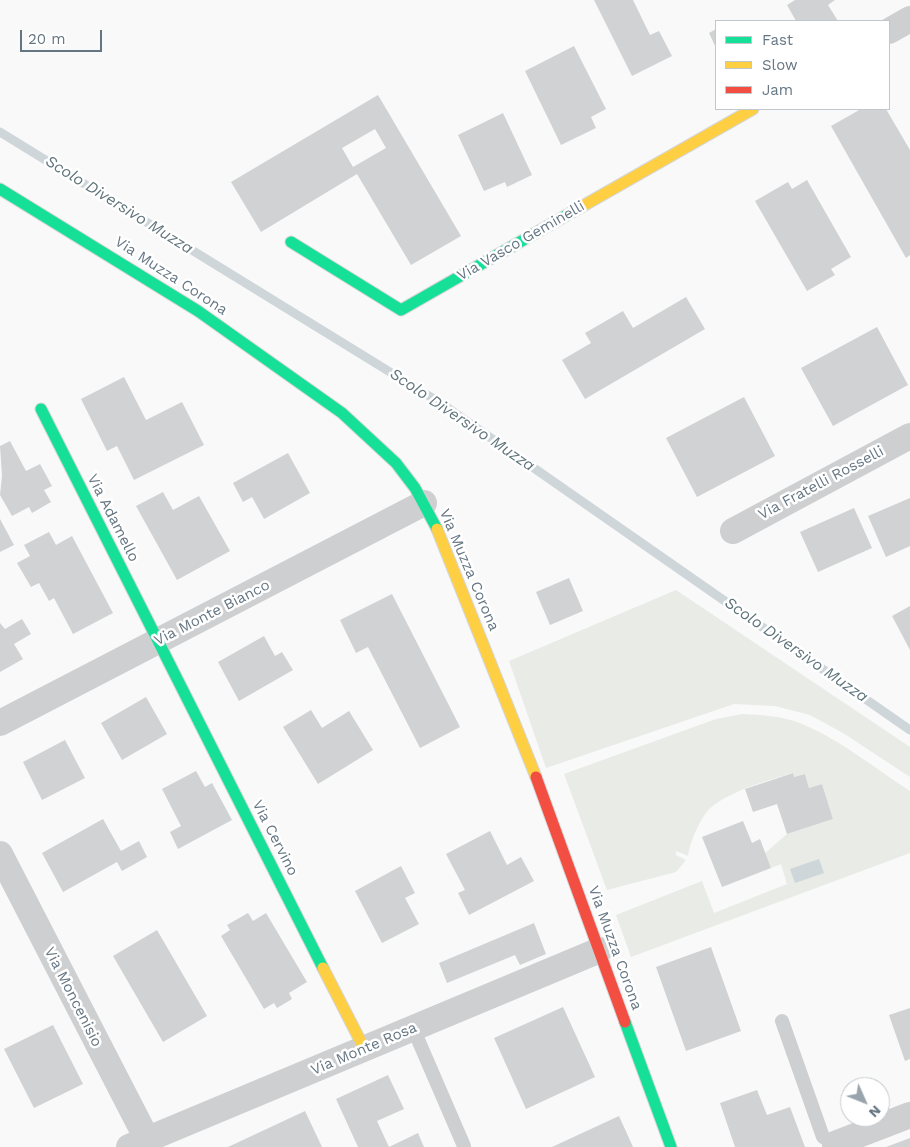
<!DOCTYPE html>
<style>
body{margin:0}
#map{position:relative;width:910px;height:1147px;overflow:hidden;background:#f9f9f9;font-family:"Work Sans",sans-serif}
canvas{display:block}
.legend{position:absolute;left:715px;top:20px;width:175px;height:90px;box-sizing:border-box;background:#fff;border:1px solid #c1c8cd;margin:0;padding:6px 9px;list-style:none;font-size:15px;color:#657683}
.legend li{display:flex;align-items:center;gap:10px;height:25px}
.legend b{width:25px;border:1px solid #c1c8cd}
.north{position:absolute;left:840px;top:1077px;width:50px;height:50px;box-sizing:border-box;background:#fff;border:1px solid #c1c8cd;border-radius:50%;rotate:134deg;font-size:14px;font-weight:700;line-height:20px;text-align:center;color:#657683}
.north::after{content:'';display:block;margin:auto;width:18px;height:22px;background:#99a4ac;clip-path:polygon(50% 0,100% 100%,50% 72%,0 100%)}
.scale{position:absolute;left:20px;top:30px;width:82px;height:22px;box-sizing:border-box;border:2px solid #657683;border-top:0;padding-left:6px;font-size:15px;line-height:18px;white-space:nowrap;color:#657683;-webkit-text-stroke:4px #fff;paint-order:stroke}
</style>
<div id="map">
<canvas width="910" height="1147"></canvas>
<ul class="legend">
<li><b style="height:6px;background:#16e098"></b>Fast</li>
<li><b style="height:6px;background:#ffcf43"></b>Slow</li>
<li><b style="height:6px;background:#f24e42"></b>Jam</li>
</ul>
<div class="north">N</div>
<div class="scale">20 m</div>
</div>
<script>
const c = document.querySelector('canvas').getContext('2d');
c.lineJoin = 'round';
function fill(path, color) {
  c.fillStyle = color;
  c.fill(path, 'evenodd');
}
function strokePath(path, color, width, dash) {
  c.strokeStyle = color;
  c.lineWidth = width;
  c.lineCap = dash ? 'butt' : 'round';
  c.setLineDash(dash || []);
  c.stroke(path);
}
function write(font, color, halo, rows, align = 'center') {
  c.font = font + ' "Work Sans",sans-serif';
  c.lineWidth = 5;
  c.setLineDash([]);
  c.textBaseline = 'middle';
  c.strokeStyle = halo;
  c.fillStyle = color;
  for (const [text, x, y, turn = 0] of rows) {
    c.save();
    c.translate(x, y);
    c.rotate((+turn || 0) * Math.PI / 180);
    c.textAlign = isNaN(turn) ? turn : align;
    if (halo) c.strokeText(text, 0, 0);
    c.fillText(text, 0, 0);
    c.restore();
  }
}
fill(new Path2D(`
 M676,590l234,157v30l-67,-44 -33,-18 -35,-9 -41,-2 -188,64 -37,-107z
 M742,714c20,1 41,2 60,10 37,15 74,45 108,67v62l-279,104 -15,-42 86,-34 12,32 73,-29 -6,-20 -10,4 -6,-15 22,-19 46,-15 -11,-35 -13,4 -4,-14 -11,3 -2,-4c-26,8 -56,16 -78,32 -13,9 -24,37 -26,51l-12,-5v4l10,5 -10,12 -69,18 -43,-116 152,-55z`), '#e8ebe6');
fill(new Path2D(`
 M819,859l5,14 -29,10 -5,-14z`), '#ced6d9');
strokePath(new Path2D(`
 M0,132l442,272 468,326`), '#ced6d9', 9);
fill(new Path2D(`
 M594,0h39l17,35 9,-4 13,25 -40,20z
 M795,0h40l-7,5 10,16h-42l-9,-16z
 M716,29v19l-7,-15z
 M574,46l32,63 -15,8 5,11 -35,17 -36,-74z
 M378,95l83,141 -50,29 -54,-91 -96,58 -30,-50zM375,129l11,19 -33,19 -11,-19z
 M861,109h25l24,41v105l-4,3 -75,-132z
 M503,113l29,62 -25,12 -2,-5 -21,9 -26,-56z
 M807,180l44,77 -20,12 4,6 -28,16 -52,-90 33,-19 4,7z
 M686,297l19,32 -120,70 -23,-39 29,-17 -6,-10 38,-22 10,17z
 M877,327l31,58 -75,41 -32,-58z
 M124,377l22,43 36,-18 22,43 -70,35 -17,-34 -10,5 -26,-52z
 M744,397l31,59 -78,41 -31,-59z
 M10,441l16,30 14,-7 12,22 -8,4 7,12 -19,11 -3,-6 -17,9 -12,-21 2,-19 -2,-30z
 M288,453l22,40 -46,26 -12,-22 -9,5 -10,-19z
 M163,492l10,18 26,-14 31,55 -53,29 -41,-74z
 M910,498v48l-24,11 -18,-41z
 M854,508l18,40 -54,24 -18,-40z
 M0,519l14,26 -14,7z
 M49,532l7,13 16,-9 41,77 -40,21 -19,-36 -5,3 -10,-18 -8,4 -14,-24 13,-7 -6,-11z
 M569,578l14,33 -33,14 -14,-33z
 M392,594l68,133 -40,21 -52,-101 -12,6 -16,-33z
 M910,606v44l-18,-34z
 M22,619l9,15 -17,10 9,15 -23,13v-49l5,6z
 M264,636l11,20 7,-4 11,18 -54,31 -21,-39z
 M146,697l21,37 -45,26 -21,-37z
 M311,710l11,18 27,-17 24,39 -55,34 -35,-57z
 M65,740l20,38 -43,22 -19,-38z
 M196,771l9,16 7,-4 20,37 -54,29 -8,-17 11,-6 -19,-37z
 M793,773l1,4 11,-3 4,14 13,-4 11,35 -46,15 -10,-30 -24,8 -8,-23z
 M103,819l18,32 18,-10 8,16 -25,14 -5,-9 -54,30 -21,-39z
 M743,821l9,22 8,-4 11,29 -49,19 -20,-50z
 M490,831l17,34 14,-8 13,24 -65,34 -11,-22 7,-3 -19,-36z
 M401,866l14,27 -10,5 14,26 -37,19 -27,-52z
 M248,913l5,8 13,-8 41,69 -18,11 3,6 -15,9 -3,-5 -10,6 -43,-73 9,-6 -3,-5z
 M534,923l12,31 -26,11 -5,-10 -68,28 -8,-20z
 M157,930l50,86 -44,26 -50,-86z
 M711,947l30,84 -55,20 -30,-84z
 M563,1007l32,70 -69,32 -32,-71z
 M910,1008v51l-5,2 -16,-46z
 M53,1025l30,59 -49,24 -30,-59z
 M388,1075l16,34 -27,12 12,26 29,-14 6,14h-66l-22,-48z
 M757,1090l10,25 23,-8 15,40h-70l-15,-44z
 M305,1111l17,36h-94z
 M619,1116l14,31h-81z
 M910,1138v9h-24z`), '#d0d2d3');
const fast = new Path2D(`
 M0,189l198,122 144,102 54,50 19,25 22,41
 M291,242l110,68 180,-103
 M41,409l282,559
 M625,1022l46,125`);
const slow = new Path2D(`
 M581,207l172,-98
 M437,529l99,248
 M323,968l41,80`);
const jam = new Path2D(`
 M536,777l89,245`);
strokePath(fast, '#d5d6d7', 13);
strokePath(slow, '#d5d6d7', 13);
strokePath(jam, '#d5d6d7', 13);
strokePath(new Path2D(`
 M782,1021l41,116 12,7
 M413,1028l51,118`), '#cecfd0', 14);
strokePath(new Path2D(`
 M889,31l21,-12
 M733,531l177,-95
 M0,723l424,-220
 M0,854l147,285
 M129,1147l471,-197
 M836,1147l-1,-3 75,-29`), '#cecfd0', 26);
strokePath(fast, '#16e098', 11);
strokePath(slow, '#ffcf43', 11);
strokePath(jam, '#f24e42', 11);
write('15px', '#657683', '#fff', [
 ["Via Vasco Geminelli",521,241,-30],
 ["Via Muzza Corona",171,276,33],
 ["Via Fratelli Rosselli",821,483,-28],
 ["Via Adamello",113,518,63],
 ["Via Muzza Corona",469,570,67],
 ["Via Monte Bianco",212,613,-27],
 ["Via Cervino",275,838,63],
 ["Via Muzza Corona",615,948,70],
 ["Via Moncenisio",73,997,63],
 ["Via Monte Rosa",364,1049,-23]
]);
write('italic 16px', '#60757c', '#fff', [
 ["Scolo Diversivo Muzza",119,205,32],
 ["Scolo Diversivo Muzza",462,420,34],
 ["Scolo Diversivo Muzza",796,650,35]
]);
</script>
